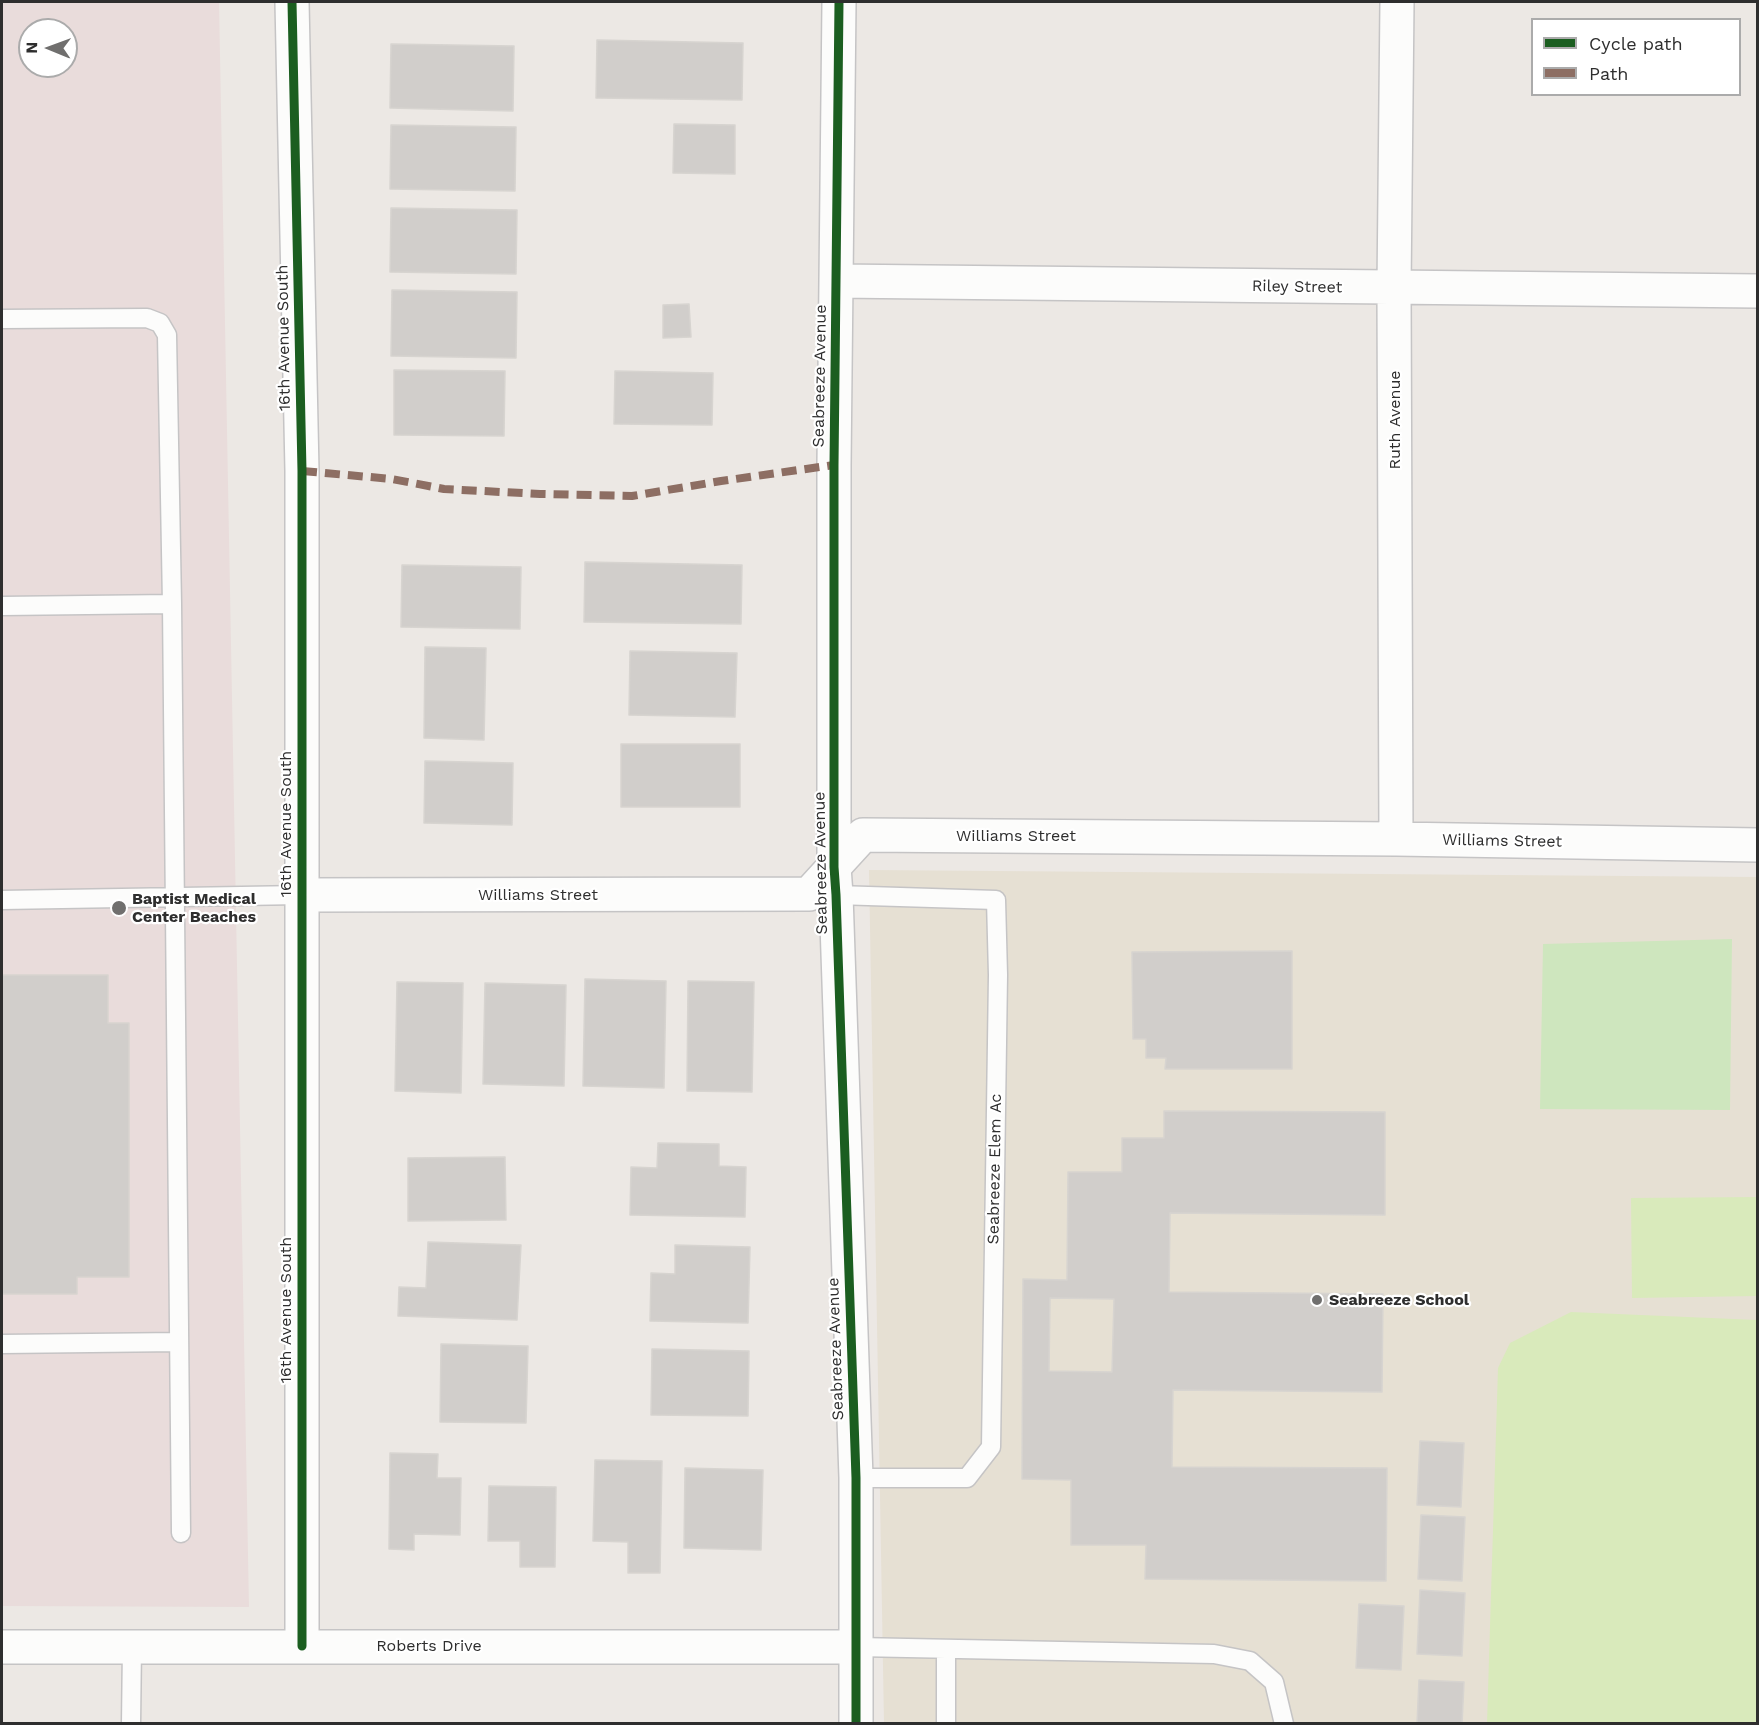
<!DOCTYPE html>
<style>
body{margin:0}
#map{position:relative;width:1759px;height:1725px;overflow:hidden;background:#ece8e4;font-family:"Work Sans",sans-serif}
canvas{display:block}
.frame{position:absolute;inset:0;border:3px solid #2e2e2e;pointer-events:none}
.legend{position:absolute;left:1531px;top:18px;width:210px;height:78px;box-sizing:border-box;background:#fff;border:2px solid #ababab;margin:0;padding:8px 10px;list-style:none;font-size:18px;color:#2e2e2e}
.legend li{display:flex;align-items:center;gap:12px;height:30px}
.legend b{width:30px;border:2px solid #ababab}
.north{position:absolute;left:18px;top:18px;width:60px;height:60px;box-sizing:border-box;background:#fff;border:2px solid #ababab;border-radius:50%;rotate:271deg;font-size:16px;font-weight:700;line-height:24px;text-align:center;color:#2e2e2e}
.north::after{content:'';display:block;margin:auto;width:21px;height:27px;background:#706f6e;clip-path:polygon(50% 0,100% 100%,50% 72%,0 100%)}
</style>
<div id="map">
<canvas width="1759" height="1725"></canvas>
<div class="frame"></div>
<ul class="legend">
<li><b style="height:8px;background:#1b5e20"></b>Cycle path</li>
<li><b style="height:8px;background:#8d6e63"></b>Path</li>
</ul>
<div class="north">N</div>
</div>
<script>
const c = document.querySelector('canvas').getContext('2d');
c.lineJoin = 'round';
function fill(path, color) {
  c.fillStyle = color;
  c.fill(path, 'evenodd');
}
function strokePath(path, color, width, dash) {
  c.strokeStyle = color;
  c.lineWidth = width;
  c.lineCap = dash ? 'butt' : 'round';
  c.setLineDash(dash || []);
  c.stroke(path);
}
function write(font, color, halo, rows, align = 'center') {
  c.font = font + ' "Work Sans",sans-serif';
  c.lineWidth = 4.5;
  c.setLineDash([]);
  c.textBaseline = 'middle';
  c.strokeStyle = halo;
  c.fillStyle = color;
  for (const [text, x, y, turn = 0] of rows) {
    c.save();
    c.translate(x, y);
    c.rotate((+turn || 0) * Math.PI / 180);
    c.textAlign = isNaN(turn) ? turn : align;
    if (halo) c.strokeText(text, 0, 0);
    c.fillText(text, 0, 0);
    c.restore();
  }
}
fill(new Path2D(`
 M869,870l888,7v846h-873z`), '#e6e0d3');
fill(new Path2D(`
 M2,2h217l30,1605 -247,-1zM30,30h36v36h-36z`), '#e9dcdb');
fill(new Path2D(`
 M1732,939l-2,171 -190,-1 3,-165z`), '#cee6be');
fill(new Path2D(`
 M1757,1197v99l-125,2 -1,-100z
 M1571,1312l186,8v403h-270l11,-355 12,-25z`), '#d9eabb');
const building = new Path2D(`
 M597,40l146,3 -1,57 -146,-2z
 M391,44l123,2 -1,65 -123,-3z
 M674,124l61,1v49l-62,-1z
 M391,125l125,2 -1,64 -125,-2z
 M391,208l126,2 -1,64 -126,-2z
 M392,290l125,2 -1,66 -125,-2z
 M689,304l2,33 -28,1v-33z
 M394,370l111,1 -1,65 -110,-1z
 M615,371l98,2 -1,52 -98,-1z
 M585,562l157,3 -1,59 -157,-2z
 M402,565l119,2 -1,62 -119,-2z
 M425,647l61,1 -2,92 -60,-2z
 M630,651l107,2 -2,64 -106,-2z
 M621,744h119v63h-119z
 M425,761l88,2 -1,62 -88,-2z
 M1292,951v118h-127l1,-11h-20v-19h-13l-1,-87z
 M2,975h106v48h21v254h-52v17h-75z
 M585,979l81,2 -2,107 -81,-2z
 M688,981l66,1 -2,110 -65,-1z
 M397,982l66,1 -2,110 -66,-2z
 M485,983l81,2 -2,101 -81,-2z
 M1164,1111l221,1v103l-215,-2 -1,79 214,2 -1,98 -209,-2 -1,77 215,1 -1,113 -241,-2 1,-34h-75v-65l-49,-1 1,-200 44,1 1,-108h54v-34h42zM1050,1298l64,1 -2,73 -63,-1z
 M658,1143l61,1v22l27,1 -1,50 -115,-2 1,-48 26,1z
 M505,1157l1,63 -98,1v-63z
 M428,1242l93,3 -4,75 -119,-4 1,-29 27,1z
 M675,1245l75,2 -2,76 -98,-2 1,-48 24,1z
 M441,1344l87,2 -2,77 -86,-1z
 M652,1349l97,2 -1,65 -97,-1z
 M1420,1441l44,2 -3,64 -44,-2z
 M390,1453l48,1 -1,24h24l-1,57 -46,-1v16l-25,-1z
 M595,1460l67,1 -2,112h-32v-31l-35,-1z
 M685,1468l78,2 -2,80 -77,-2z
 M489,1486l67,1 -1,80h-35v-26h-32z
 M1421,1515l44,2 -3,64 -44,-2z
 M1420,1590l45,3 -3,63 -45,-2z
 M1359,1604l45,2 -3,64 -45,-2z
 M1419,1680l45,2 -2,42h-45z`);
fill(building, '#d1cecb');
strokePath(building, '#d7d4d0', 1.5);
const lane = new Path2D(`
 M2,319l145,-1 13,5 7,12 5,269 9,929
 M2,606l170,-2
 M836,895l160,5 2,75 -7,472 -24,31h-111
 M2,900l299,-5
 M2,1344l177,-2
 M856,1647l358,7 36,7 24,21 10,42
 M946,1649v75
 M131,1724l1,-78`);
const street = new Path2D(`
 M292,2l10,469v1175
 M839,2l-5,463v402l2,28 20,583v246
 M836,281l922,10
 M1396,839l-2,-551 3,-286
 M301,895l508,-1 54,-59 533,4 362,6
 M2,1647h854`);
strokePath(lane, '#c5c4c5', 21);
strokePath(street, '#c5c4c5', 36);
strokePath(lane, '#fcfcfb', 18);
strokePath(street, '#fcfcfb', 33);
strokePath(new Path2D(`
 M302,471l90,8 52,10 96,5 92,2 89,-15 113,-16`), '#8d6e63', 8, [15, 8]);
strokePath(new Path2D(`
 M292,2l10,469v1175
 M839,2l-5,463v402l2,28 20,583v246`), '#1b5e20', 9);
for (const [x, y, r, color] of [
 [119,908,8,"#706f6e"],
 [1317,1300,6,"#706f6e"]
]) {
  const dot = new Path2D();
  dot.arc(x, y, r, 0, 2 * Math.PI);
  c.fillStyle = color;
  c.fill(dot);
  strokePath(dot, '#fff', 2);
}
write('16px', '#2e2e2e', '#fff', [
 ["Riley Street",1297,287,1],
 ["16th Avenue South",284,338,-91],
 ["Seabreeze Avenue",820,376,-89],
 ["Ruth Avenue",1395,420,-90],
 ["16th Avenue South",286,824,-90],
 ["Williams Street",1016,836],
 ["Williams Street",1502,841,1],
 ["Seabreeze Avenue",821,863,-91],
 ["Williams Street",538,895],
 ["Seabreeze Elem Ac",995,1169,-89],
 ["16th Avenue South",286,1310,-90],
 ["Seabreeze Avenue",836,1349,-92],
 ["Roberts Drive",429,1646]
]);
write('bold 16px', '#2e2e2e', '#fff', [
 ["Baptist Medical",132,899],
 ["Center Beaches",132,917],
 ["Seabreeze School",1329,1300]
], 'left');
</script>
